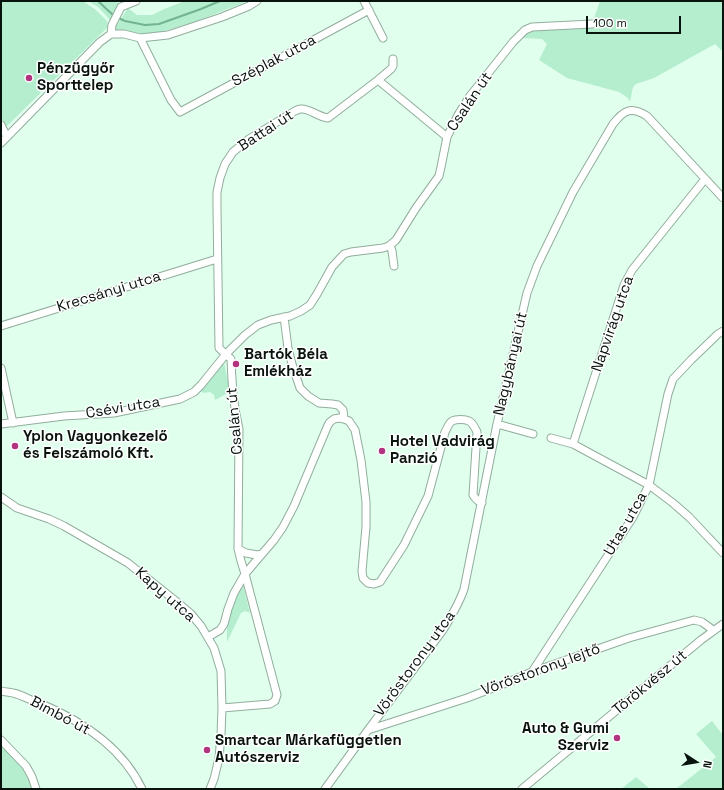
<!DOCTYPE html>
<meta charset="utf-8">
<style>
body{margin:0}
#map{position:relative;width:724px;height:790px;overflow:hidden;background:#e1ffed;font-family:"Space Grotesk",sans-serif}
canvas{display:block}
.frame{position:absolute;inset:0;border:2px solid #08130d;pointer-events:none}
.north{position:absolute;left:676px;top:742px;width:40px;height:40px;-webkit-text-stroke:3px #fff;paint-order:stroke;rotate:102deg;font-size:11px;font-weight:700;line-height:16px;text-align:center;color:#08130d}
.north::after{content:'';display:block;margin:auto;width:14px;height:18px;background:#08130d;clip-path:polygon(50% 0,100% 100%,50% 72%,0 100%)}
.scale{position:absolute;left:586px;top:16px;width:95px;height:18px;box-sizing:border-box;border:2px solid #08130d;border-top:0;padding-left:5px;font-size:12px;line-height:14px;white-space:nowrap;color:#08130d;-webkit-text-stroke:3px #fff;paint-order:stroke}
</style>
<div id="map">
<canvas width="724" height="790"></canvas>
<div class="frame"></div>
<div class="north">N</div>
<div class="scale">100 m</div>
</div>
<script>
const c = document.querySelector('canvas').getContext('2d');
c.lineJoin = 'round';
function fill(path, color) {
  c.fillStyle = color;
  c.fill(path, 'evenodd');
}
function strokePath(path, color, width, dash) {
  c.strokeStyle = color;
  c.lineWidth = width;
  c.lineCap = dash ? 'butt' : 'round';
  c.setLineDash(dash || []);
  c.stroke(path);
}
function write(font, color, halo, rows, align = 'center') {
  c.font = font + ' "Space Grotesk",sans-serif';
  c.lineWidth = 3;
  c.setLineDash([]);
  c.textBaseline = 'middle';
  c.strokeStyle = halo;
  c.fillStyle = color;
  for (const [text, x, y, turn = 0] of rows) {
    c.save();
    c.translate(x, y);
    c.rotate((+turn || 0) * Math.PI / 180);
    c.textAlign = isNaN(turn) ? turn : align;
    if (halo) c.strokeText(text, 0, 0);
    c.fillText(text, 0, 0);
    c.restore();
  }
}
fill(new Path2D(`
 M1,1h82l13,9 11,11 1,6 -102,100 -5,-10z
 M88,1h29l3,6 -8,15 -14,-15z
 M185,1h61l-3,2 -46,18 -39,12 -12,2 -30,-4 -1,-3 13,-20 9,7h15l12,-6z
 M600,1h123v51l-8,-8 -61,34 -18,6 -3,3 -3,15 -2,-4 -9,-6 -52,-14 -28,-18 8,-16 -5,-5 -20,-1 8,-7 62,-7z
 M224,362l6,30 -15,8 -1,-5 -4,-3 -6,1 -6,-3 22,-26z
 M243,585l7,28 -5,-2 -4,2 -14,29v-17l8,-25z
 M712,721l11,14v54h-47l40,-32 -20,-23z
 M1,740l25,26 10,23h-35z
 M636,777l14,12h-29z`), '#b5eece');
strokePath(new Path2D(`
 M98,1l16,15 11,5 20,4 14,-1 42,-15 19,-8`), '#72b391', 2);
const minor = new Path2D(`
 M364,1l19,37
 M111,34l1,-9 9,-18 15,-6
 M140,38l31,62 9,12 189,-102
 M378,80l69,57
 M1,125l6,12
 M1,143l99,-101 11,-8h13l16,4 28,-3 54,-18 27,-11 8,-5
 M390,245l2,6 2,15
 M284,317l4,31 4,16 8,24 8,8 11,7 13,1 6,1 5,5 1,9
 M1,326l216,-67
 M1,368l12,55
 M1,424l63,-8 50,-3 66,-14 14,-7 7,-7 25,-31 19,-19 13,-10 13,-5 19,-4 11,-5 9,-6 7,-11 15,-27 12,-13 7,-2 32,-4 6,-2 7,-6 20,-32 23,-32 2,-9 6,-30 11,-22 12,-19 43,-54 12,-12 7,-3 60,-3
 M497,424l36,10
 M551,438l22,6 76,41 24,18 16,14 34,36
 M573,444l51,-159 8,-15 73,-91
 M1,497l16,11 32,11 15,7 64,37 49,39 14,12 10,12 13,22 7,23 1,37 -1,27 -2,23 -5,21 -4,10
 M238,549l8,4 11,2 5,-1 12,-14 9,-13 11,-21 34,-81 2,-3 4,-3 5,-1 5,1 5,2 6,9 6,30 5,42v25l-4,44 1,7 5,5 6,1 6,-2 24,-37 24,-49 17,-64c2,-3 3,-8 7,-11 4,-2 13,-2 17,0 4,2 6,7 8,11l-4,63c2,3 5,7 9,8
 M208,637l12,-7 4,-6 4,-15 6,-16 11,-19 17,-20
 M532,672l101,-155 16,-32 19,-91 5,-15 18,-19 27,-26 5,-3
 M1,691c4,1 8,1 12,2 9,2 17,7 26,10 41,17 83,44 103,86
 M222,708l48,-4 5,-3 2,-6 -32,-121 -4,-13 -3,-12 1,-120c-6,-25 -7,-45 -8,-70l-12,-11 -2,-139v-17l3,-14 5,-14 8,-12 16,-13 46,-28c2,-1 4,-2 6,-2 8,-1 17,8 27,9l50,-38 13,-11 2,-3v-7
 M368,730l99,-32 34,-13 31,-13 97,-34 65,-18 8,2 11,8
 M1,740l25,26 6,11 4,12
 M325,789l43,-59 75,-100c8,-13 16,-26 21,-41l33,-165 30,-131 10,-27 36,-74 40,-68c11,-14 18,-18 34,-8l76,82
 M522,789l179,-149 22,-16`);
strokePath(minor, '#91ad9d', 9);
strokePath(minor, '#fff', 7);
for (const [x, y, r, color] of [
 [29,78,4,"#b23481"],
 [236,364,4,"#b23481"],
 [15,446,4,"#b23481"],
 [382,451,4,"#b23481"],
 [617,738,4,"#b23481"],
 [207,750,4,"#b23481"]
]) {
  const dot = new Path2D();
  dot.arc(x, y, r, 0, 2 * Math.PI);
  c.fillStyle = color;
  c.fill(dot);
  strokePath(dot, '#fff', 1.5);
}
write('15px', '#08130d', '#fff', [
 ["Széplak utca",274,61,-28],
 ["Csalán út",470,102,-56],
 ["Battai út",266,131,-33],
 ["Krecsányi utca",109,292,-17],
 ["Napvirág utca",613,324,-71],
 ["Nagybányai út",511,364,-77],
 ["Csévi utca",123,408,-9],
 ["Csalán út",235,421,-95],
 ["Utas utca",626,524,-60],
 ["Kapy utca",165,595,41],
 ["Vöröstorony utca",415,664,-54],
 ["Vöröstorony lejtő",541,670,-20],
 ["Törökvész út",650,683,-40],
 ["Bimbó út",60,716,28]
]);
write('bold 15px', '#08130d', '#fff', [
 ["Pénzügyőr",37,69],
 ["Sporttelep",37,86],
 ["Bartók Béla",244,355],
 ["Emlékház",244,372],
 ["Yplon Vagyonkezelő",23,437],
 ["és Felszámoló Kft.",23,454],
 ["Hotel Vadvirág",390,442],
 ["Panzió",390,459],
 ["Auto & Gumi",609,729,"right"],
 ["Szerviz",609,746,"right"],
 ["Smartcar Márkafüggetlen",215,741],
 ["Autószerviz",215,758]
], 'left');
</script>
